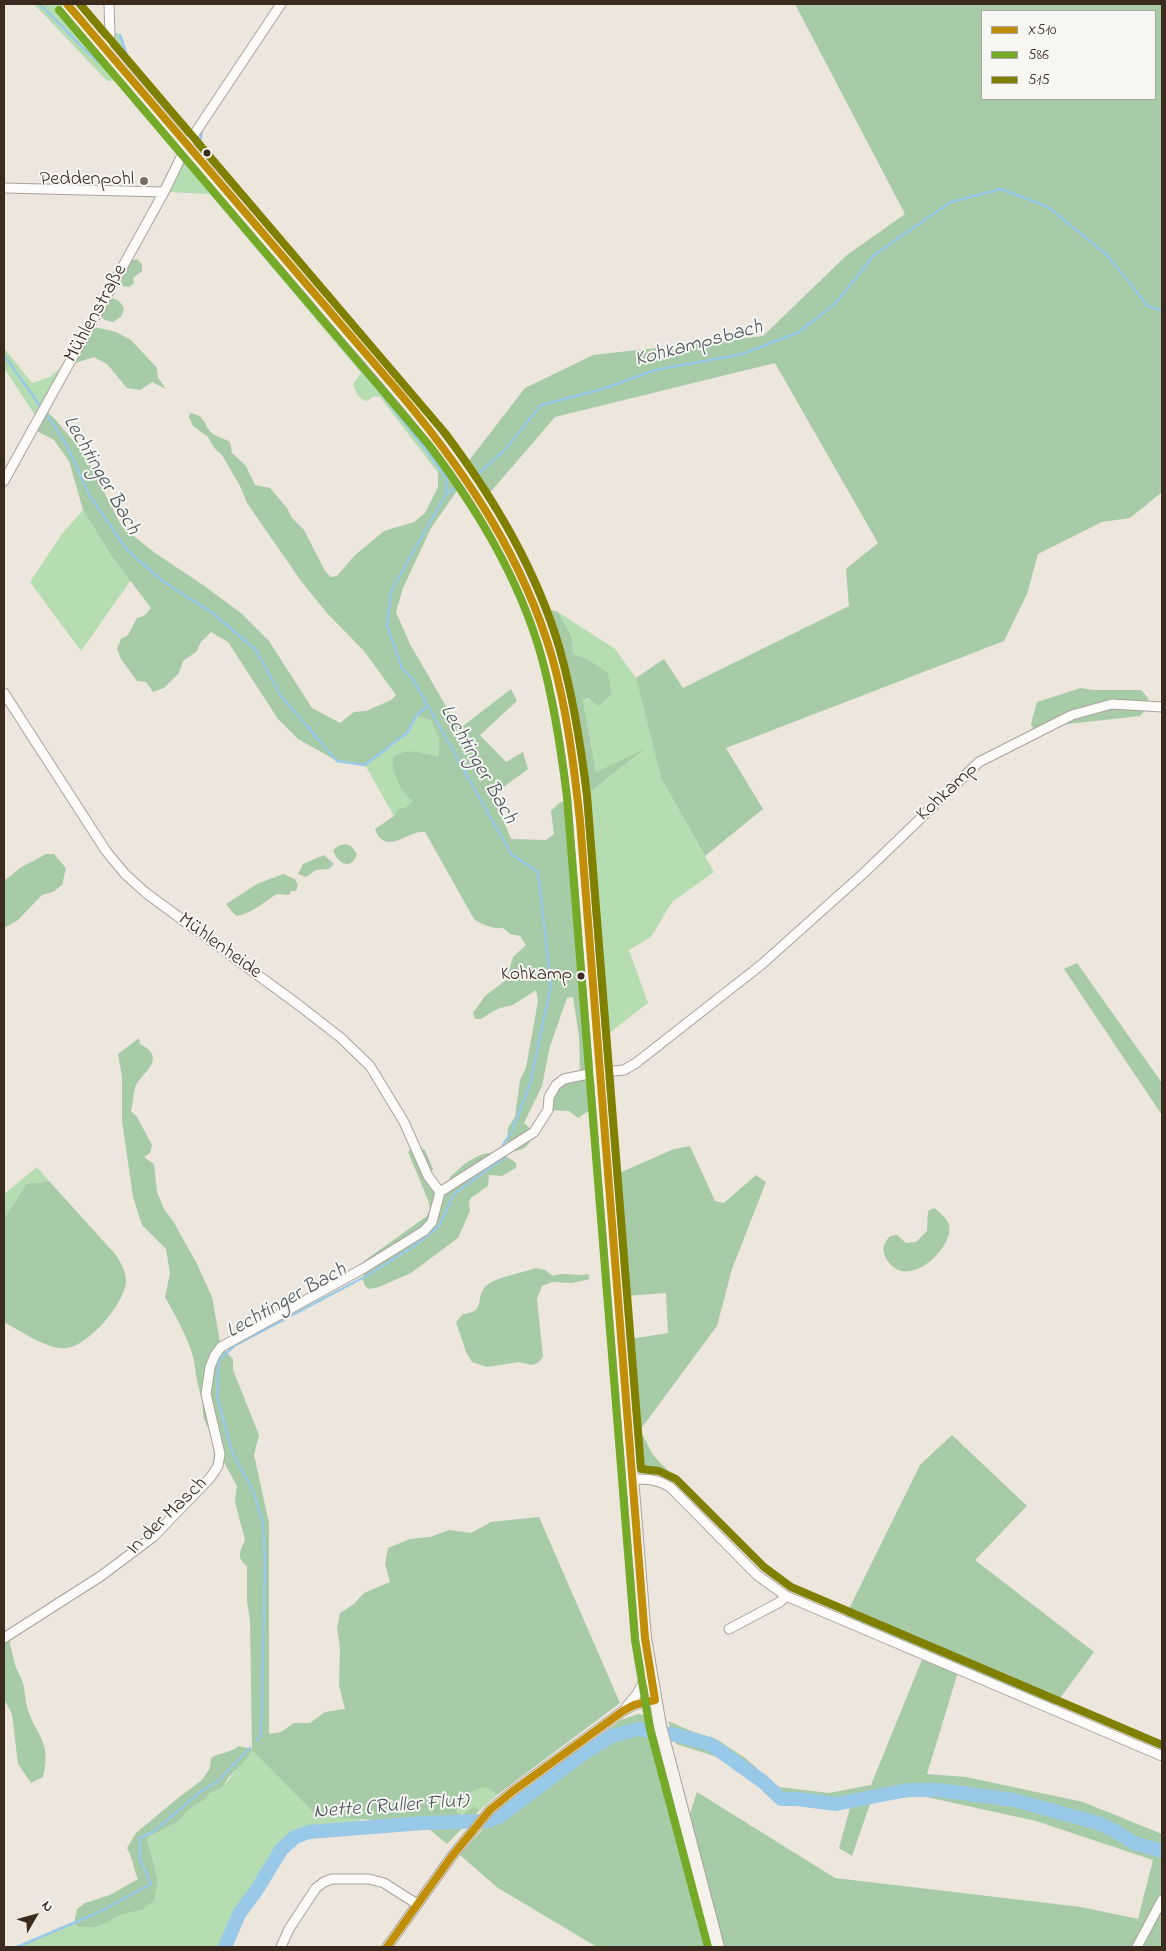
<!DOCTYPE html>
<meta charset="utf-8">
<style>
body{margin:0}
#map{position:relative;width:1166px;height:1951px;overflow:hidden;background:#ece6dc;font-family:"Indie Flower",sans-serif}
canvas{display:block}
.frame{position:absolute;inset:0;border:5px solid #3b2a1e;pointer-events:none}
.legend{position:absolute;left:981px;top:10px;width:175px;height:90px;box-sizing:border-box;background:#f6f6f2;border:1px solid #aba49d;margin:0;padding:6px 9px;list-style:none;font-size:15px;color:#3b2a1e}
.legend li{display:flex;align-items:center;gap:10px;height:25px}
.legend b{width:25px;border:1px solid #aba49d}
.north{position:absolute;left:10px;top:1891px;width:50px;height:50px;-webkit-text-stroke:4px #f6f6f2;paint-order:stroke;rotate:52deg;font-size:14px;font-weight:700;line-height:20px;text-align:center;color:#3b2a1e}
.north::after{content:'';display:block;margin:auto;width:18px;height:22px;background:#3b2a1e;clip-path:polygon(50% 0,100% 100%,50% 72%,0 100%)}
</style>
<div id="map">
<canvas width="1166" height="1951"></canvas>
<div class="frame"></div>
<ul class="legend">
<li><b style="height:6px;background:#c18e09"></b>X510</li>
<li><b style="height:6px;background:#74aa27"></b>586</li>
<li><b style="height:6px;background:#808000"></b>515</li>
</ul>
<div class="north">N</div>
</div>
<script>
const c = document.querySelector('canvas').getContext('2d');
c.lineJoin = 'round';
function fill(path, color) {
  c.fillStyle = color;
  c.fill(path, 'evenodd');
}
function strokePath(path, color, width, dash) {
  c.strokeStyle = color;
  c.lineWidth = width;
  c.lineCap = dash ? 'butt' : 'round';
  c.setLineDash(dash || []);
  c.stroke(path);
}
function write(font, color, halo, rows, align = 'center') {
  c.font = font + ' "Indie Flower",sans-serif';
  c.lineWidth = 4;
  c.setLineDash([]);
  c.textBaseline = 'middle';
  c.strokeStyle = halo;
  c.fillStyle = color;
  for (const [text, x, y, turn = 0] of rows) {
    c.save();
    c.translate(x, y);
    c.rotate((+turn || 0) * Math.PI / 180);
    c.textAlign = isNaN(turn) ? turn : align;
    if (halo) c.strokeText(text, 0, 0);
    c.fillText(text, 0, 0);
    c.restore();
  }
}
fill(new Path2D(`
 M34,4h24l62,76 -13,1z
 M114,32l6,3 3,5 5,19 58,68 8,4 -4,3 -8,-1 -65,-77 -4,-8z
 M197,137l94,112 176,214 20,33 -7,5 -10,-16h-9l-17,-23 -6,11 -58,-76 -6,-1 -7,5c-9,-2 -11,-9 -14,-17l8,-11 -151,-179 -44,-2z
 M4,348l28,35 18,-6 9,-8 10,-4 -31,55 -34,-52z
 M83,510l27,44 21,26 -50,71 -51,-69 32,-48z
 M558,612l57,37 21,29 25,100 53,94 -42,30 -21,35 -22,13 19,53 -39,30 -32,-237 17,-7 49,-38 -47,21 -13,-72 29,-6 -4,-21 -20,-14 -15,-5 -1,-17z
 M416,716l15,4 8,19 -1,19 -18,-6 -7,49c-5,8 -13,7 -19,15l-29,-51 43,-32z
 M37,1167l12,14 -23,3 -22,35v-25z
 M252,1749l62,64 27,5h18l2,10 -52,5 -14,4 -14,13 -25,41 -24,25 -7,13 -4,18h-204l57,-23 6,3 17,-1 26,-12 19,-4 12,-9 4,-21 -11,-42 32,-17 7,-9 19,-13 5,-6 12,-5z
 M480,1787h7l10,8 -18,16 -4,-4 -8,6 -7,2 -3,-6c5,-10 13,-18 23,-22z`), '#b6dcb2');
fill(new Path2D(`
 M795,4h367v488l-32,26 -28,4 -64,32 -11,40 -23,47 -278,107 37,61 -58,47 -44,-78 -25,-100 28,-19 19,29 166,-82 -3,-37 32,-26 -103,-180 -220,54 -68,79 -20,-33 58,-75 68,-33 170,-19 84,-81 58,-41zM982,11h173v88h-173z
 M137,259l5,5v7l-9,7 1,5 -5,4 -6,-1 -8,-5 10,-19z
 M105,298c10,-1 15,2 19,11l-3,8 -8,5 -8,-2 -8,-7z
 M90,326l26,6 15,8 26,28 1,10 8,11 -14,-7 -12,8 -13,-2 -20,-24 -13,-7 -25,8z
 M44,409c17,13 25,32 44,44l2,12 32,62 33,26 48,32 38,28 28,28 43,67 28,15 14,-11 12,-1 25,-11 5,-5 -32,-44 -38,-39 -25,-31 -54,-78 -7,-17 -18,-31 -7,-6 -7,-12 -15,-11 -4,-9 1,-4c19,3 12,15 25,22 5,3 10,4 15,7l2,11 14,13 9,19 15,3 17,20 5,10 12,12 21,41 6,6 6,-1 17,-20 30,-25 30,-9 11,-9 13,-26v-14l6,-12 17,24 -30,43 -28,60 -7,24 14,32 49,85 52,-40 6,12 -37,34 26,27 17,-10 5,17 -35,26 18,44 35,1 8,-6 -3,-23 8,-8 11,-4 -18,-112 -23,-73 4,-10 25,8 14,25 1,17 15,5 20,14 4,21 -13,12 -11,-8 -5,2 13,72 49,-23 -51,40 -24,10 15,159 11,148 -18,12 -9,-7 -21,-1 8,-25 24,-11 -1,-38 -6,-39 -6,1 -17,48 -8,40 -18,37 10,9c-3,12 -10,20 -23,19l-4,-10 1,-13 7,-11 5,-37 6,-12 3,-17 9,-50 -2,-11 -23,15 -13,3 -8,4 -11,7h-6l-2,-6 12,-17 21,-16 7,-23 13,-12 -6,-9 -10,-2 -7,-6c-11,1 -20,-3 -29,-9l-49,-87c-16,-3 -39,26 -50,-3l19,-13 5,-7 6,-1 8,-7c-12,-8 -22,-29 -20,-44 15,-10 29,-4 45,0l1,-18 -8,-19 -15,-4 -8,16 -43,33 -28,-4 -39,-22 -20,-20 -50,-77 -17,-10 -10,10 -5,10 -13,9 -4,12 -15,15 -11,4 -7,-10 -9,-1 -16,-22 -4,-10 4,-10 7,-4 9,-17 7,-2 7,-8 -41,-54 -27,-44 -14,-49 -15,-21 -21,-11z
 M1081,688l12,2h48l7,8 1,8 -9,10 -90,10 -15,8 -4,-10 6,-22z
 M346,844l5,2 6,8c-6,18 -20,9 -24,-4l5,-4z
 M46,854h8l12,14 -4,17 -9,7 -11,3 -24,25 -14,8v-47l16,-13z
 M324,855l10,9 -5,5 -13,1 -10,7 -8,-3 5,-10z
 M283,874l12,5 3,6 -2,6h-5l-2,4 -12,-1c-12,7 -24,19 -40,22l-5,-4 -6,-8 31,-20z
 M1077,963l85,120v32l-98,-146z
 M139,1038l1,6c30,15 -1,30 -5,44 -2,7 -2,16 -4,23l6,6 15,28 -2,8 -6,4 10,7 3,28 7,17 9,12 23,41 16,35 9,50 12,12v11l26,65 -5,20 15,68v211l12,-2 13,-9h16l15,-11 20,-3 -6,-24 1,-38 -3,-19 3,-15 14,-9 10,-11 26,-11 -5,-18 3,-16 22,-9 20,-2 19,-7 22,3 20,-11 48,-5 81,186 -123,92 -10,-8c-13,0 -28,12 -30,25l5,3 13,-9 4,5 -32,33 -25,-21 -81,-5 -27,-5 -62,-63 -3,6 -21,22 -6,10 -12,5 -5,6 -19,13 -7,9 -32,17 11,42 -4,21 -12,9 -19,4 -26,13h-17l-6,-3 3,-15 8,-6 25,-8 28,-16c-5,-10 -5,-21 -11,-31l9,-15 42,-35 24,-18 8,-12 1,-10c10,-6 20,-5 28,-12l13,3 -2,-129 -3,-19v-35c-11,-8 -7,-15 -2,-26l-10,-38 2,-16 -17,-31 -10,23c3,-15 6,-27 2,-42 -2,-7 -9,-15 -9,-22 0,-16 -3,-19 -6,-34 -2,-9 -2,-18 -5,-27 -6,-19 -17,-38 -27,-56l5,-24 -4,-24 -24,-24 -9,-28 -11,-76v-44l-4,-23z
 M414,1146l11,4 8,19 -5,7 12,16 11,-7 -1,-8c20,-19 41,-36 66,-14v5l-14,8 -13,-1 -1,11 -17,12 -2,4 1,9 -12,27 -47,35 -32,14 -10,2 -4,-3 -2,-6 1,-19 63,-45 3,-8 -2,-8 -20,-48z
 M690,1146l25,55 9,2 32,-28 10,7 -34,87 -15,57 -77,104 13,25 19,20c-13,-1 -27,0 -34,-12l-8,-124 38,-6 -2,-40 -40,3 -9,-122 57,-25z
 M49,1181l66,73c5,7 12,19 11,28 -2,22 -37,63 -59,66 -18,3 -48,-18 -63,-26v-103l22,-35z
 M934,1208c5,4 13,10 15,17 6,21 -41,68 -62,35 -6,-10 -4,-16 3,-24l7,-1 9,8 10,-1 11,-11 1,-20z
 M536,1268l9,2 8,6c13,-5 23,1 35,-2l2,5 -18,4 -20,-1 -10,4 -5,13 6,58 -5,6 -7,2 -12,-3 -32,5 -15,-5 -6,-10 -10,-30 7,-8c23,-2 12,-15 22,-27 11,-11 35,-13 51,-19z
 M952,1435l75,71 -52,54 119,92 -39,53 -210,-88 75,-152z
 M4,1630l3,1c3,11 5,23 8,34 2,6 6,12 8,18 2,8 2,16 4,24 9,30 25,33 16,70l-12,6 -13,-19 -6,-50 -8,-15z
 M923,1657l35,15 -31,102 39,3 117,25 79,32v113h-438l-35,-130 8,-25 138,86 246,29 57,12 15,-59 -117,-39 -114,-25 -51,5 -19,55 -13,-8 13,-47 -16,3 -39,-5h-16l-51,-38 -54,-17 -8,-23 23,10 27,9 27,18 34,29 50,6 42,-8z
 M638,1714l6,1 2,2 62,230h-111l-99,-59 -38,-33 43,-49 118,-86z`), '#a7cba6');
strokePath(new Path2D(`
 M40,4l43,44 24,21 31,33 38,50
 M81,4l22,23
 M120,35l8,24 58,68
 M202,130l-2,13 84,98
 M192,169l158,185 76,96 21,29 -1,14
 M297,256l170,207 56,91 21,49 22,67 18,88 1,30
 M4,355l36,51
 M47,415l19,29 24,52 37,54 37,32 50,32 42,36 25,46 56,65 28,4 43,-33 8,-16 11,-10
 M479,473l25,-22 37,-46 62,-16 52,-19 88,-16 56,-22 37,-29 38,-48 77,-53 50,-13 47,18 59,48 41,51 14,5
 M457,487l-11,7 -55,97 -4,34 15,43 12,13 97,173 27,18 13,113 -21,99 -18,47 -9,14
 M257,1740l4,-5 4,-173 -2,-38 -9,-31 -22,-41 -15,-56 2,-36 15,-14 134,-71 45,-28 26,-21 15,-32 51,-37
 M17,1947l80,-34 54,-29 -11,-25v-21l13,-6 47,-40 18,-11 32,-33`), '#99c9e9', 2.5);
strokePath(new Path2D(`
 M225,1947l14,-33 17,-23 25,-41 14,-13 14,-5 114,-9 65,-2 11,-4 84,-63 29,-18 26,-7 38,6 34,9 52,37 19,18h16l39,5 71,-14h32l75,10 87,24 14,7 19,12 28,8`), '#99c9e9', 14);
const street = new Path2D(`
 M104,48l6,-13 -1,-31
 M4,188l160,4
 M4,481l160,-289 23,-47 94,-141
 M4,693l102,158 19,23 21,19 154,113 41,32 29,28 34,56 24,54 12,16
 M632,1479c15,0 25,0 38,8l87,88 29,21 376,160
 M729,1629l51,-27 6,-6
 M4,1638l97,-62 52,-39 57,-59 8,-12 2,-12 -14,-60 4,-27 5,-12 6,-8 143,-79 60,-37 8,-9 8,-30 94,-60 14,-22 1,-13 7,-12 8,-6 29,-6 31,-3 12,-7 125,-98 104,-93 114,-110 93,-47 40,-11 50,3
 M626,1707l11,-13 13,-24
 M281,1947l8,-18 27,-41 8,-6 8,-3h37l15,4 33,21
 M387,1947l65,-91 38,-46 23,-19 110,-80 11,-6 21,-5
 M1137,1947l25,-47`);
const secondary = new Path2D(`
 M67,4c85,103 173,203 260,305 48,57 101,114 143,176 25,37 46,78 63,119 26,61 36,127 44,192l68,842 15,88 58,221`);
strokePath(street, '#a9a39c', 11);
strokePath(secondary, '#a9a39c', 14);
strokePath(street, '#fcfbfa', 9);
strokePath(secondary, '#f5f1eb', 12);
strokePath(new Path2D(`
 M67,4l335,392c65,78 121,162 150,261 15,53 22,109 28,164l65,817 10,62 -21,5 -11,6 -110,80 -23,19 -38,46 -65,91`), '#c18e09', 8);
strokePath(new Path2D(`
 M59,10l370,435c48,64 90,133 112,210 13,47 20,94 26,142l68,843 15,89 58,218`), '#74aa27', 8);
strokePath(new Path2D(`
 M80,4l365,429c49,66 92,137 115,217 13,47 21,96 27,145l54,674 18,2 17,8 88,88 27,20 371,158`), '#808000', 8);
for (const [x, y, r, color] of [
 [207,153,4.5,"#3b2a1e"],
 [144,181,5,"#796c60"],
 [581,976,4.5,"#3b2a1e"]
]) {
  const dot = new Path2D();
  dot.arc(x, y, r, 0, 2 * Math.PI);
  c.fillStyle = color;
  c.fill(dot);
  strokePath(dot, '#f6f6f2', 2);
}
write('19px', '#3b2a1e', '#f6f6f2', [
 ["Kohkamp",572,976]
], 'right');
write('20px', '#3b2a1e', '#f6f6f2', [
 ["Peddenpohl",134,181]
], 'right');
write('20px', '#3b2a1e', '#f6f6f2', [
 ["Mühlenstraße",97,314,-61],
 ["Kohkamp",948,793,-43],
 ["Mühlenheide",219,947,36],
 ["In der Masch",168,1517,-44]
]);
write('italic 21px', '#4d565c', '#f6f6f2', [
 ["Kohkampsbach",699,345,-15],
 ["Lechtinger Bach",100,476,60],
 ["Lechtinger Bach",477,765,60],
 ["Lechtinger Bach",287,1302,-29],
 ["Nette (Ruller Flut)",391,1808,-4]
]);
</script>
